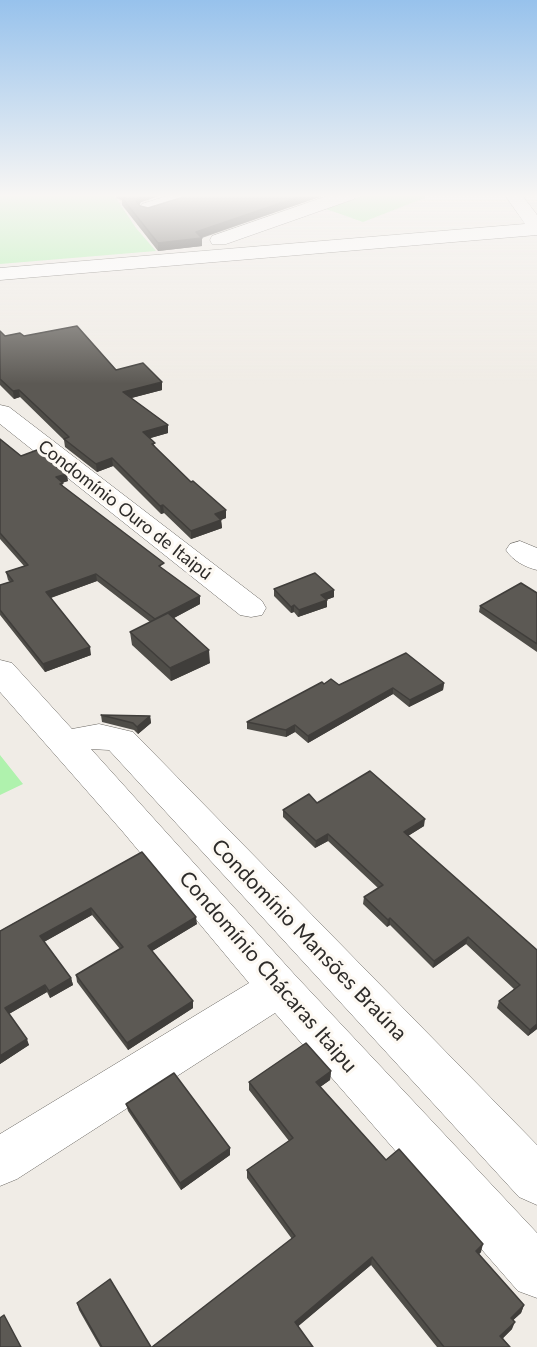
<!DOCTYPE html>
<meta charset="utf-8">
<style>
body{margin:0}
canvas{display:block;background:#f0ece6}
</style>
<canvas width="537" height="1347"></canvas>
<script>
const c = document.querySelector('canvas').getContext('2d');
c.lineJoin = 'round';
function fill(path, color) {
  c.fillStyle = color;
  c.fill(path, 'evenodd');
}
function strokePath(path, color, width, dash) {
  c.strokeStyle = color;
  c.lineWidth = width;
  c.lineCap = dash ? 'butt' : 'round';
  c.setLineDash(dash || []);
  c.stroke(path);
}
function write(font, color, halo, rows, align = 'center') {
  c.font = font + ' Lato,sans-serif';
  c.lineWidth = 6;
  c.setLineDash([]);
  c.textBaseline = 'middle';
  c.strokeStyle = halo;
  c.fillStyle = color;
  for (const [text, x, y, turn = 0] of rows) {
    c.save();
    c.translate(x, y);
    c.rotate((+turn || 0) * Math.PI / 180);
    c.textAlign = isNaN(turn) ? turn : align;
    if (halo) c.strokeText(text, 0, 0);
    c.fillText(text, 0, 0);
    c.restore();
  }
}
fill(new Path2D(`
 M0,195h114l22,33 20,23 -156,13z
 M364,195h56l7,2 -64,25 -37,-13z
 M0,755l23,29 -23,11z`), '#aff2ad');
const minor = new Path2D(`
 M170,195h27l-2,4 -47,14 -6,-1 -3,-4 3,-4z
 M330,195h26l-2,4 -128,45h-14l-2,-4 2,-4z
 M505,195h17l15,20v20l-537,45v-12l525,-44z
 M0,405l9,2 253,194 4,7 -4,7 -11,2 -11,-2 -240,-191z
 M520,541l17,7v22c-12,-3 -24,-9 -31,-20l4,-6z
 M0,660l12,3 60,66 27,-5 34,8 404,413v60l-18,-8 -410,-447 -18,-1 203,225 243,259v65l-19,-7 -243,-278 -258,166 -17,7v-52l249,-151 -126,-151 -123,-140z`);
strokePath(minor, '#6a6762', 1);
fill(minor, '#fff');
fill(new Path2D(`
 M116,195h46l-21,7 -2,3 9,3 42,-13h135l-123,43v8l-44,5 -36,-46v-5l-6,-2z
 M0,331l5,5h19l92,34 46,20 -31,8 37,27v8l-18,5 6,10 35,34 35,28v8l-5,2 1,8 -31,11 -27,-26 -3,1 -48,-48 -16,6 -32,-25 -1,-7 -44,-43 -6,2 -14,-14z
 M0,439l21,17 47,25 -6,2 1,3 101,84 36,34 -26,14 36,45 -39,18 -39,-36 -2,-13 20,-10 -53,-41 -46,17 40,57 -46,17 -45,-57v-30l10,-3 -2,-2 -2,-8 18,-6 -24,-27z
 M274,589l60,8 -8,3 1,7 -29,10 -4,-5 -3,1 -17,-17z
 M537,593v59l-58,-40 1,-6z
 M444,683l-1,7 -34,17 -16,-13 -85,49 -13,-11 -9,5 -39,-8v-7l77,-38 15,1z
 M101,715l49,1 1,7 -13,11 -4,-4 -32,-8z
 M317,803l107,23 -16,10 129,114v79l-9,7 -31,-28 2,-7 15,-12 -48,-45 -33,24 -43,-43 -3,2 -24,-23 1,-7 14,-9 -50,-47 -13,7 -32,-31v-7z
 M142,852l55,72 -45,27 41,57 -65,42 -51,-68 -1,-7 44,-26 -28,-34 -48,27 27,36 2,7 -23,13 -3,-6 -38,22 20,31 -29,19v-133z
 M331,1071l-1,9 -10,7 66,73 95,92 -2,2 45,51 -3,8 -8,7 -1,9 -9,9 7,9h-73l-66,-82 -73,61 -146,21 140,-108 -45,-61v-8l42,-29 -40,-51v-8z
 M126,1104l104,51 -49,35 -53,-79z
 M77,1303l74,44h-51l-21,-37z`), '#4f4d48');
fill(new Path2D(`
 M140,195h22l-21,7 -4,6 -1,-7z
 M304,195h21l-126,43h3v8l-44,5v-8z
 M162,382v8l-38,10 -1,-8z
 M19,390l1,7 -6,2 -1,-8z
 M168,425v8l-24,7 -1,-8z
 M112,458l1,8 -16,6 -1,-8z
 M67,474l1,7 -11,3 -1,-7z
 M163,505l1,8 -3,1 -1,-8z
 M226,510v8l-11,4v-8z
 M221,520l1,8 -31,11v-8z
 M96,574l1,7 -50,18 -1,-7z
 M334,590v7l-13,5v-7z
 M200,596v8l-43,23 -1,-8z
 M327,600v7l-29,10 1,-7z
 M294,605v7l-3,1v-6z
 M90,647l1,8 -46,17 -2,-8z
 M209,650l1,13 -39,18 -1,-13z
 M444,683l-1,7 -34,17 1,-7z
 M393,688v6l-85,49v-7z
 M150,716l1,7 -13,11 -1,-7z
 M295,725v7l-9,5v-7z
 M425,819l-1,7 -21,13 1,-7z
 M328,834v7l-13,7 1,-7z
 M91,908l1,7 -50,28 -2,-7z
 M196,917l1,7 -48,29 -1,-7z
 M390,918v7l-3,2 1,-7z
 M468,937l-2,7 -33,24 1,-7z
 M71,978l2,7 -23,13 -1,-7z
 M45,985l2,7 -40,23 -2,-7z
 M193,1001v7l-65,42 -1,-7z
 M537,1024v5l-9,7 2,-6z
 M27,1039l2,6 -29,19v-8z
 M331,1071l-1,9 -14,10v-8z
 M230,1148v7l-49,35 -1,-7z
 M483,1244l-2,8 -7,7 2,-8z
 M372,1257l-1,8 -76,64v-7z
 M524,1305l-3,8 -13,12 3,-7z
 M515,1322l-3,7 -14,14 2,-7z`), '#403e3b');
const building = new Path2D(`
 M121,195h19l-4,6 4,5 8,2 42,-13h114l-108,37 6,6 -44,5 -36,-45 3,-1z
 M77,326l39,44 27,-7 19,19 -39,10 45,33 -25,7 12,11 -3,1 39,38 2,-1 33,29 -11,4 6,6 -30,11 -28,-26 -3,1 -48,-48 -16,6 -32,-25 5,-2 -50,-47 -6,1 -13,-12v-48l5,5 15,-3 4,3z
 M0,439l21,17 16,-6 30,24 -11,3 7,6 -3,1 104,79 -5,3 41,30 -45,23 -59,-45 -50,18 44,55 -47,17 -43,-54v-25l13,-4 -7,-9 22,-7 -28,-32z
 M315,573l19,17 -13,5 6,5 -28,10 -5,-5 -3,2 -17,-18z
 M521,583l16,10v51l-57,-38z
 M168,613l41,37 -39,18 -40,-36z
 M406,653l38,30 -34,17 -17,-12 -85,48 -13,-11 -9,5 -39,-8 75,-40 2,2 7,-5 8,6z
 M101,715l49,1 -13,11 -4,-4z
 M370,771l55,48 -21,13 133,118v74l-7,6 -31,-29 21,-16 -52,-48 -34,24 -44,-43 -2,2 -24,-23 19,-12 -55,-51 -12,7 -33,-31 26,-16 8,9z
 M142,852l54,65 -48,29 45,55 -66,42 -51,-68 47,-28 -32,-39 -51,28 31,42 -22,13 -4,-6 -40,23 22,31 -27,17v-125z
 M306,1043l25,28 -15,11 70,78 13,-11 84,95 -7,7 48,54 -13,13 4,4 -15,14 10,11h-66l-72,-90 -77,65 18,25h-161l143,-111 -48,-66 46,-32 -44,-56z
 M174,1073l56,75 -50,35 -54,-79z
 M110,1279l41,68h-49l-25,-44z
 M4,1315l17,32h-21v-29z`);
fill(building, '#5c5954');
strokePath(building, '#403e3b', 1.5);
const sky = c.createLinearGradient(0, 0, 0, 384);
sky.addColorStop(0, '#97c2ec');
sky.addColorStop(0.51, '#f8f6f4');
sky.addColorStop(1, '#f8f6f400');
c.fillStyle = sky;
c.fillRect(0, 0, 537, 384);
write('18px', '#2e2c2a', '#fdf9f3', [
 ["Condomínio Ouro de Itaipú",125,510,38]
]);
write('21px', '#2e2c2a', '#fdf9f3', [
 ["Condomínio Mansões Braúna",309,940,46],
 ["Condomínio Chácaras Itaipu",268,972,49]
]);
</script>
